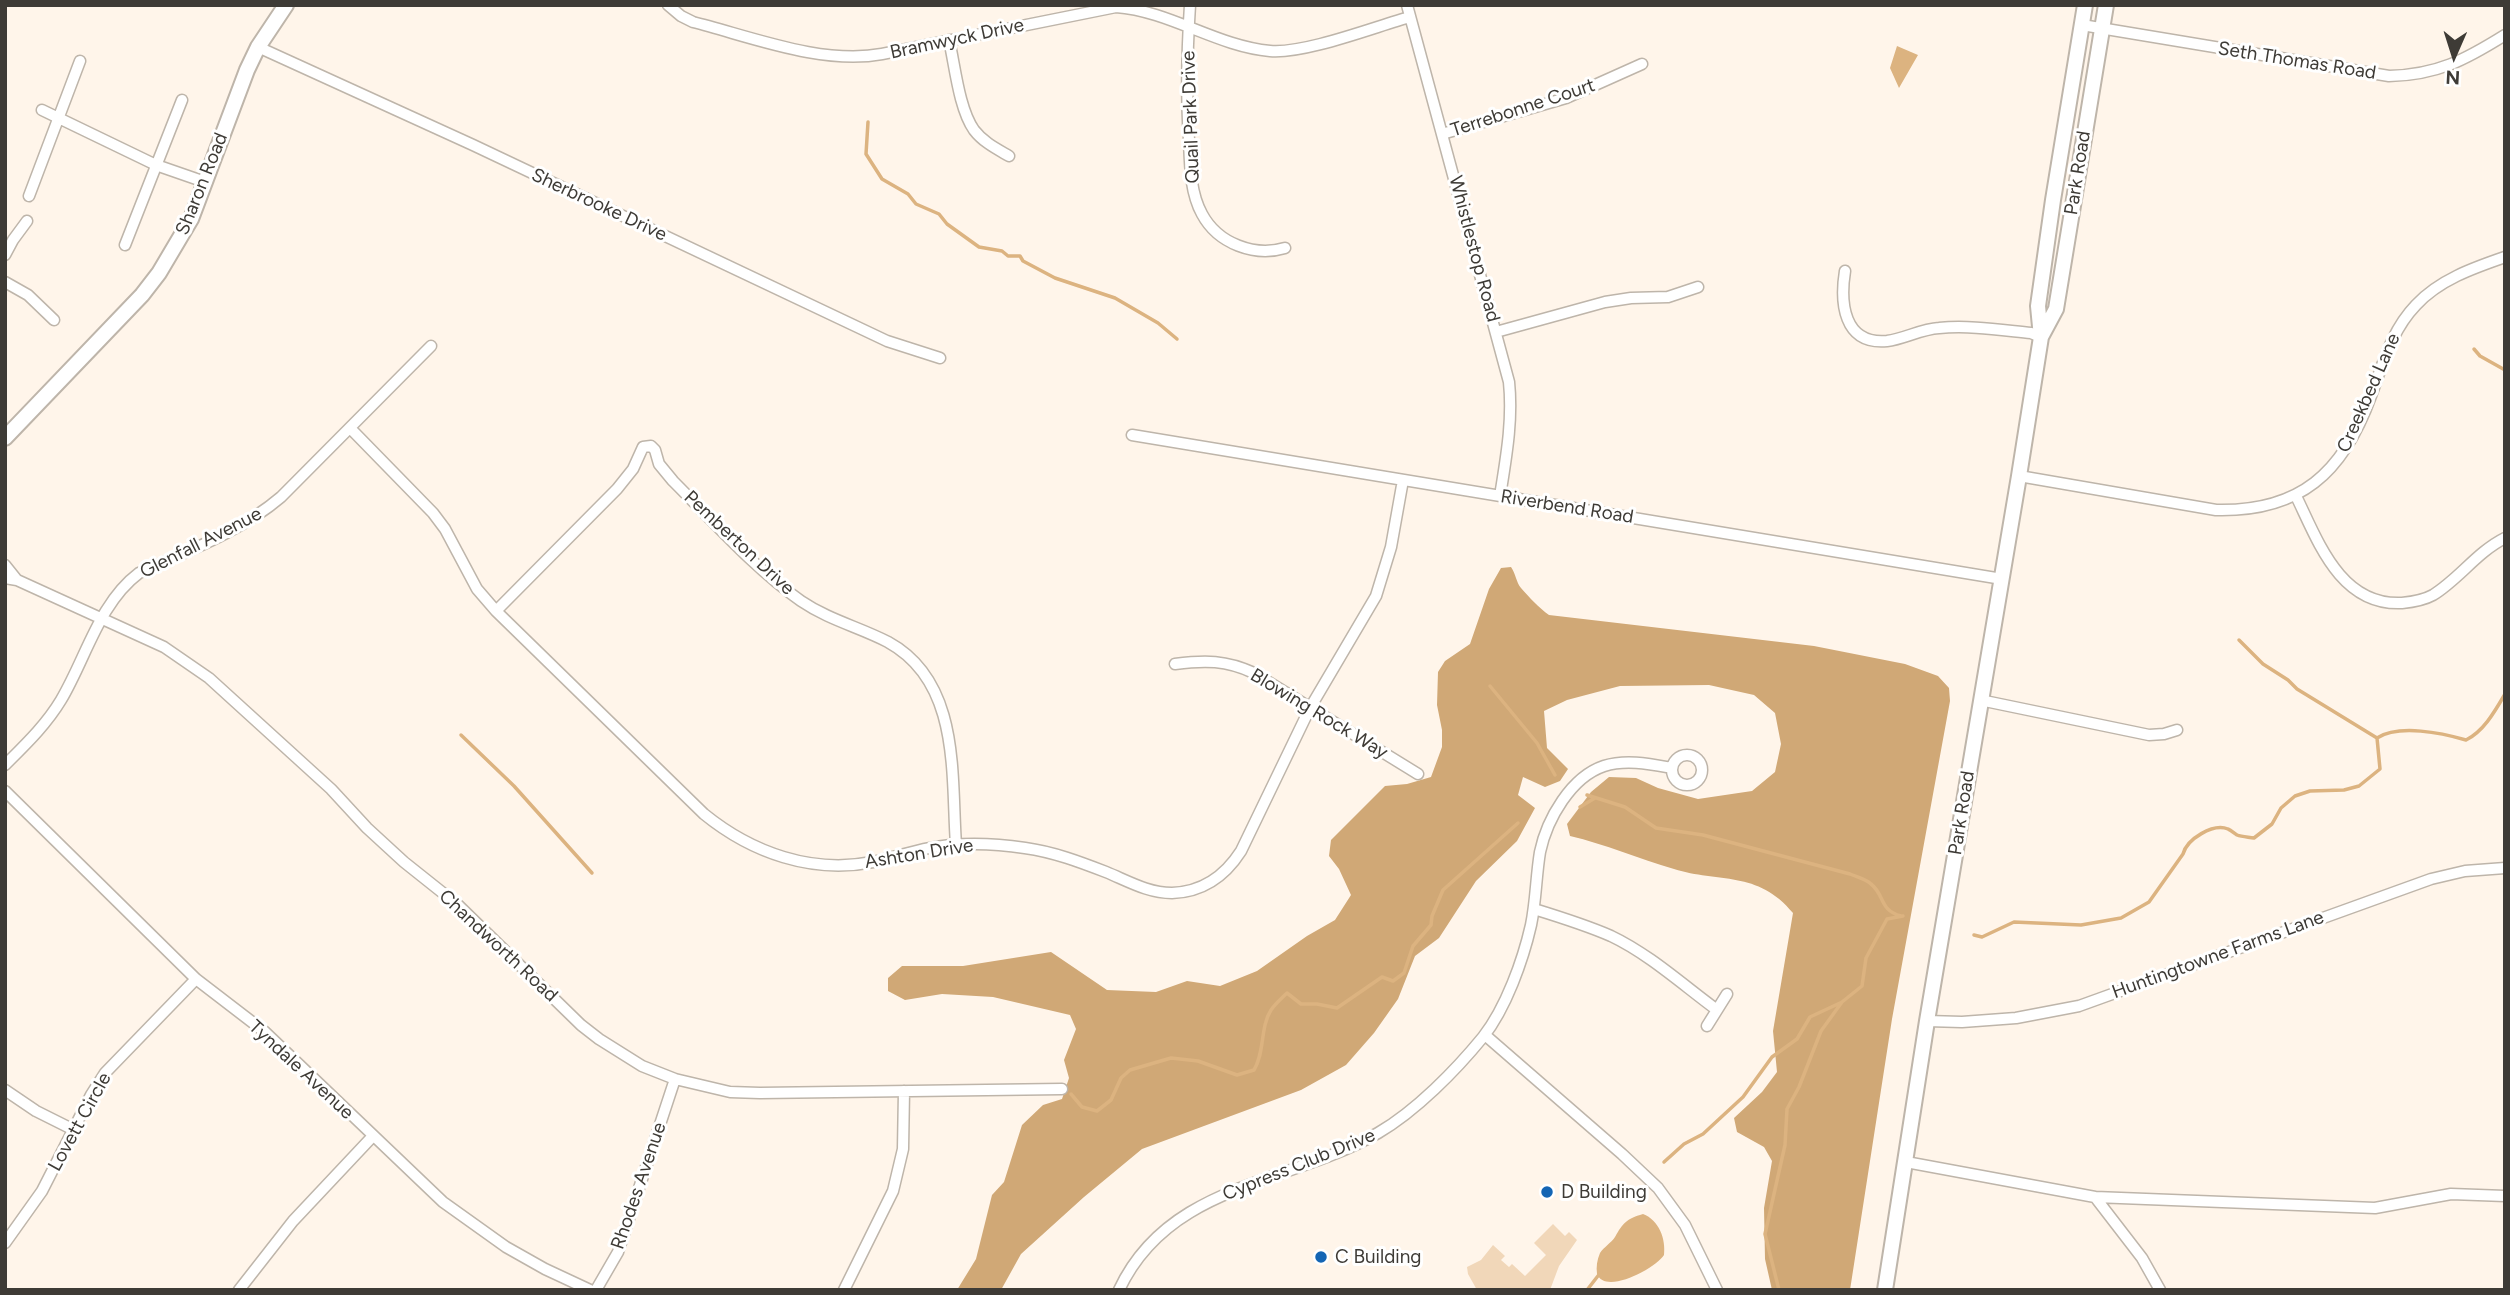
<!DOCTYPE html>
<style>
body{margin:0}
#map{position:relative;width:2510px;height:1295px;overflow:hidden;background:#fff5ea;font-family:Figtree,sans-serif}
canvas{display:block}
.frame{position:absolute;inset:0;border:7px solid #3e3b36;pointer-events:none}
.north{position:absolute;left:2419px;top:21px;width:70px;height:70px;-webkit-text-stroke:5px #fff;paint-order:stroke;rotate:183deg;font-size:19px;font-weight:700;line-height:28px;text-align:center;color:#3e3b36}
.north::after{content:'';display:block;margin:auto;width:24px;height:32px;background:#3e3b36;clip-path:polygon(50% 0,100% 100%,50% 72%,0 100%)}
</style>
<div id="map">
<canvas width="2510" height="1295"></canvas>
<div class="frame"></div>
<div class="north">N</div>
</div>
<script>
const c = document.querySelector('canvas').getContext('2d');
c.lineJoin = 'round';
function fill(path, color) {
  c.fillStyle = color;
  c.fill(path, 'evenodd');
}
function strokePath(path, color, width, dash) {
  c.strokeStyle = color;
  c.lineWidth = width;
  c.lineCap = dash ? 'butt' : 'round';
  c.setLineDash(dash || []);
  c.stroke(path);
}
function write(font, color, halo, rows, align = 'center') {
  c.font = font + ' Figtree,sans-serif';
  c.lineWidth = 6;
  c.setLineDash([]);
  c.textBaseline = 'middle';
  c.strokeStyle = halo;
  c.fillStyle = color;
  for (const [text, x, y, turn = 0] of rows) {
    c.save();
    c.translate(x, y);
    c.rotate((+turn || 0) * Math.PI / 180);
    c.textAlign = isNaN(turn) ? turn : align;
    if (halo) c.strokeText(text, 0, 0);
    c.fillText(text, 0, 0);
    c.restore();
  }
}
fill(new Path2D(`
 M1553,1224l12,12 4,-4 8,8 -18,26 -9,24h-73l-9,-16 -1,-7 14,-7 12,-15 12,11 -4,4 8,7 3,-3 13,12 21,-21 -12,-12z`), '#f1d7b9');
fill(new Path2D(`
 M1511,567c5,7 5,15 10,21 8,9 18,20 28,27l265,31 91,18 33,12 11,12 1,13 -58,318 -42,271h-78l-7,-31 -1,-51 8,-47 -8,-14 -27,-15 -3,-14 28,-26 15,-20 -4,-41 20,-118c-35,-43 -75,-30 -119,-44 -35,-10 -69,-25 -104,-33l-3,-12 24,-32 18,-15 27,1 22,10 40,11 54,-8 23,-19 6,-28 -6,-31 -21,-18 -45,-10 -89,1 -53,14 -23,11 3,37 21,21 -8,12 -15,6 -22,-10 -5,18 17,13 -18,33 -41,40 -37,57 -24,18 -17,43 -24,34 -28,32 -45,25 -159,59 -58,48 -63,57 -20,36h-44l19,-31 16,-64 12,-13 18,-57 21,-20 19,-6 7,-21 -5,-18 12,-31 -6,-14 -77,-18 -51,-3 -37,6 -17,-9v-13l14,-12h61l88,-14 56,38 49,2 31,-11 33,5 37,-15 50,-35 28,-16 16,-25 -12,-26 -10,-13 2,-16 54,-54 22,-2 24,-7 11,-30v-17l-5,-25 1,-33 7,-11 25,-17 19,-55 12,-21z`), '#d0a876');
fill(new Path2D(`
 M1897,46l21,9 -19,33 -9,-20z
 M1643,1214c16,6 23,25 21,41 -9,14 -59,40 -67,19 -1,-7 0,-14 3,-21 4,-6 11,-10 15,-16 8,-14 11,-18 28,-23z`), '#dcb380');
strokePath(new Path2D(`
 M868,122l-2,32 16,25 26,15 8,10 23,10 8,10 32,23 23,4 6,5h12l3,5 32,17 60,20 43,25 19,16
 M2474,349l6,7 25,14
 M2239,640l24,24 25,16 9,9 80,49
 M1490,686l47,57 18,32
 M461,735l53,51 78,87
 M2377,738c22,-14 65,-5 89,2 18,-9 29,-29 39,-46
 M1587,795l38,12 31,21 47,7 147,39c7,3 16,5 21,10 14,11 8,26 30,32
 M1580,807l15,-9
 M1974,935l8,2 32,-15 67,3 40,-7 28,-16 34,-48c4,-15 30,-31 45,-25 3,1 6,4 9,6 5,2 12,2 17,3l18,-14 9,-16 14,-12 15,-5 34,-1 15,-4 21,-17 -3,-31
 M1071,1094l11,13 15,4 14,-11 10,-22 9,-8 41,-12 27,3 39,14 17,-5c11,-18 6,-43 17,-60 4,-6 11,-12 16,-17l14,11h16l20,4 45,-31 11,4 11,-8 9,-27 18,-21 1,-9 11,-26 75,-67
 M1664,1162l20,-18 19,-10 40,-37 29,-40 25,-18 13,-22 30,-14
 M1587,1290l14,-18
 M1779,1290l-14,-56 20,-89 2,-36 12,-22 22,-56 21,-29 20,-16 4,-28 21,-39 16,-3`), '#dcb380', 3.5);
const minor = new Path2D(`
 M668,5l13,11 12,6c59,15 129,43 189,32l234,-47c54,4 100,39 154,44 35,3 104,-24 140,-34
 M1190,5c-3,46 -4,90 -1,135 1,25 1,52 13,74 16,30 53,43 83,34
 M1407,5l102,377c4,39 -3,76 -9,114
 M2082,25l307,51c48,-1 76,-16 116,-41
 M949,40c6,26 10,69 25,90 9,12 23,19 35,26
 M258,47l215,98 414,196 53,17
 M42,110l114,55 49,17
 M1442,134l124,-36 76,-34
 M29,196l51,-135
 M125,245l57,-145
 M5,255l8,-15 14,-19
 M1845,271c-5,31 -2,74 42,70 17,-2 34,-12 52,-13 30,-3 62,2 92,5l10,4
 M5,282l23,13 26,25
 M1496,332l109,-30 26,-4 37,-1 30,-10
 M350,428l83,85 12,16 32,60 19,22 208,203c48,39 108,60 169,48 17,-4 34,-9 51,-13 33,-7 68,-6 101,-1 29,4 55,14 81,24 22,9 42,21 66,21 30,-1 53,-17 69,-42l69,-143 66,-112 15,-49 12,-67
 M1132,435l870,144
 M2019,476l197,34c84,2 127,-37 155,-114 12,-32 20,-65 45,-91 23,-25 57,-37 89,-48
 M2296,496c22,45 44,110 106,107 10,-1 22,-3 31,-8 26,-16 44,-43 72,-57
 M5,565l12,15 -12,-2
 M17,580l147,67 45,31 122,111 36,39 37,34 54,43 123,120 18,14 43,27 33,13 55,13 30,1 302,-4
 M496,611l121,-122 16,-20 10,-22 8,-1 4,4 4,14 14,17c40,40 82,88 128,120 28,19 58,26 87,41 73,40 63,133 68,203
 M1175,664c30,-4 51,-4 79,9l164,101
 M1980,700l169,35 15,-1 13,-4
 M1672 770a15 15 0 1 1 30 0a15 15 0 1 1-30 0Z
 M5,765c20,-20 41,-40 56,-65 25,-42 38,-97 78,-127 49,-22 101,-41 142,-76l150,-151
 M5,791l191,188 69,53 178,170 63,45 39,22 45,21
 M1534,909c26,8 52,16 77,27 38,18 72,49 106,74
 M1927,1021l35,1 54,-4 63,-12 352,-127 34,-8 40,-3
 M1707,1026l20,-32
 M1485,1035l137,119 36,34 27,37 32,65
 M5,1090l31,21 38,19
 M1906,1162l189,35
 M5,1243l37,-52 49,-96 14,-22 91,-94
 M239,1290l54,-69 79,-84
 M596,1290l22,-38 57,-173
 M844,1290l49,-99 10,-42 1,-58
 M1119,1290c50,-107 169,-105 259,-157 38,-22 78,-63 105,-96 23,-29 40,-77 48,-112 5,-24 5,-49 9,-73 7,-33 31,-75 64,-86 22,-7 46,-2 68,2
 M2160,1290l-18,-32 -47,-61 280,11 76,-14 54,2`);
const secondary = new Path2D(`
 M2041,337l15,-28 50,-304
 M5,438l137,-143 17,-22 32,-54 56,-149 11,-23 28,-42
 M1885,1290l42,-269 92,-545 22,-139 -3,-31 15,-106 32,-195`);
strokePath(minor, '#beb5aa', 13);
strokePath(secondary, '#beb5aa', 18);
strokePath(minor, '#fff', 10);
strokePath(secondary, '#fff', 14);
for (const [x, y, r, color] of [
 [1547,1192,7,"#1465b4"],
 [1321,1257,7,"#1465b4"]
]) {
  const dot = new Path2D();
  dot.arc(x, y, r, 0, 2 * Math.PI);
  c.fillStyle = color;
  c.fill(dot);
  strokePath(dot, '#fff', 2.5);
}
write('19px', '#3e3b36', '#fff', [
 ["Bramwyck Drive",957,39,-12],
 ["Seth Thomas Road",2297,61,9],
 ["Terrebonne Court",1523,108,-18],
 ["Quail Park Drive",1191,117,-92],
 ["Park Road",2078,173,-81],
 ["Sharon Road",202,184,-68],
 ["Sherbrooke Drive",599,205,25],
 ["Whistlestop Road",1474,249,75],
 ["Creekbed Lane",2369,393,-66],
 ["Riverbend Road",1567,507,9],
 ["Glenfall Avenue",201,543,-27],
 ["Pemberton Drive",739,543,43],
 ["Blowing Rock Way",1319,714,31],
 ["Park Road",1962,813,-81],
 ["Ashton Drive",919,854,-9],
 ["Chandworth Road",498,946,43],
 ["Huntingtowne Farms Lane",2218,955,-20],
 ["Tyndale Avenue",301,1070,43],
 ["Lovett Circle",80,1122,-61],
 ["Cypress Club Drive",1299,1165,-22],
 ["Rhodes Avenue",639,1186,-71]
]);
write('19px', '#3e3b36', '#fff', [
 ["D Building",1561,1192],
 ["C Building",1335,1257]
], 'left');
</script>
